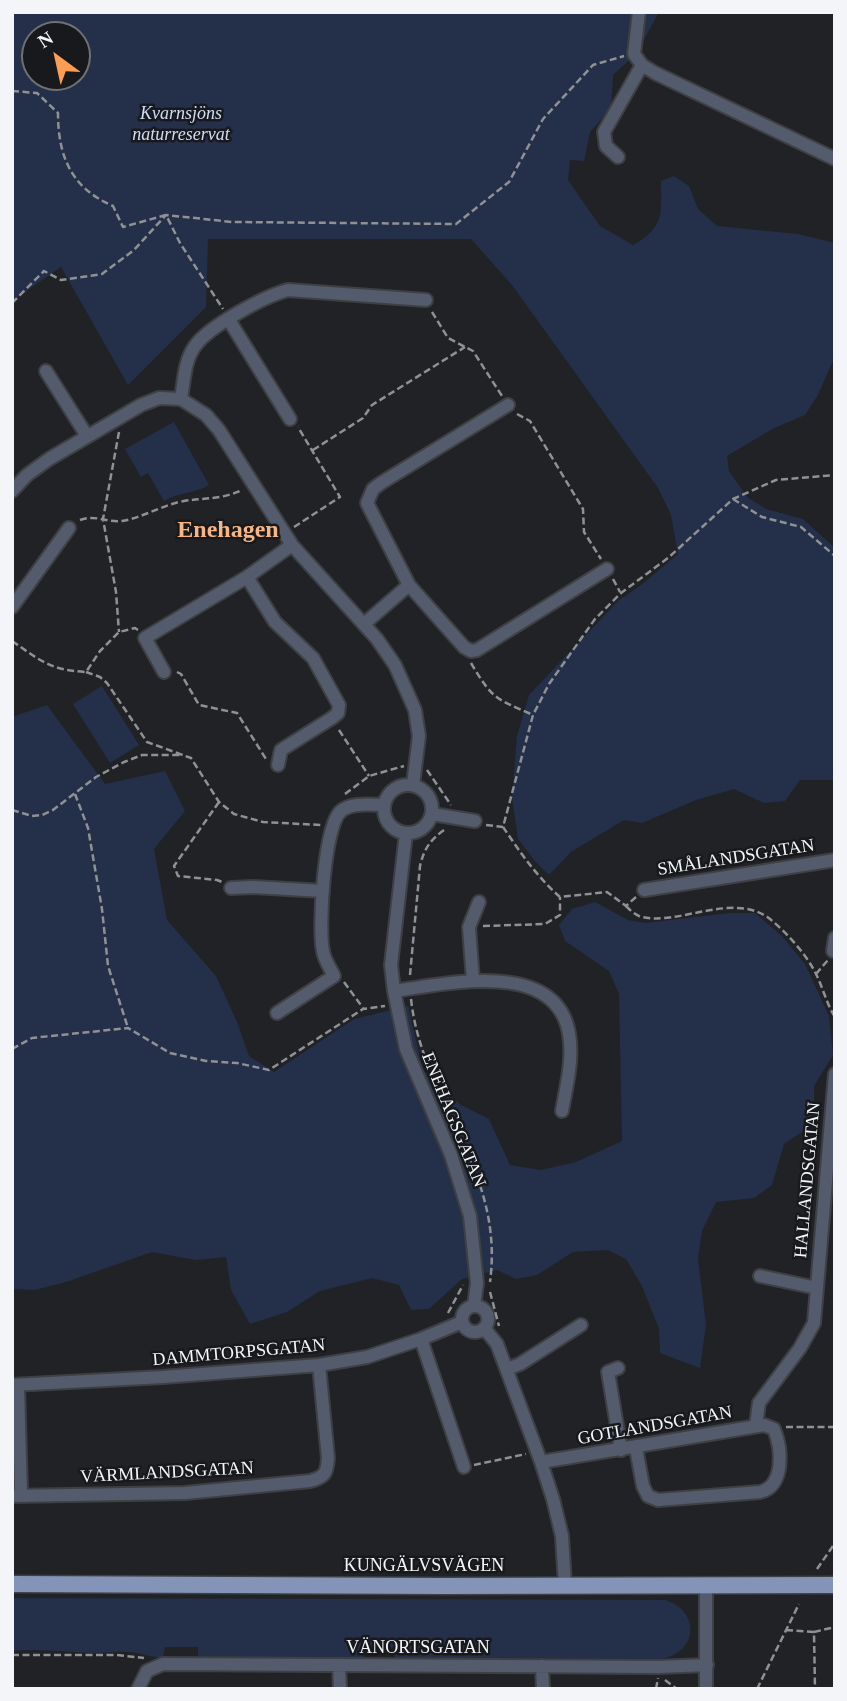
<!DOCTYPE html>
<meta charset="utf-8">
<style>
body{margin:0}
#map{position:relative;width:847px;height:1701px;overflow:hidden;background:#202226;font-family:Georgia,serif}
canvas{display:block}
.frame{position:absolute;inset:0;border:14px solid #f3f5f8;pointer-events:none}
.north{position:absolute;left:21px;top:21px;width:70px;height:70px;box-sizing:border-box;background:#17191d;border:2px solid #6f7175;border-radius:50%;rotate:327deg;font-size:19px;font-weight:700;line-height:28px;text-align:center;color:#f3f5f8}
.north::after{content:'';display:block;margin:auto;width:24px;height:32px;background:#fc9d53;clip-path:polygon(50% 0,100% 100%,50% 72%,0 100%)}
</style>
<div id="map">
<canvas width="847" height="1701"></canvas>
<div class="frame"></div>
<div class="north">N</div>
</div>
<script>
const c = document.querySelector('canvas').getContext('2d');
c.lineJoin = 'round';
function fill(path, color) {
  c.fillStyle = color;
  c.fill(path, 'evenodd');
}
function strokePath(path, color, width, dash) {
  c.strokeStyle = color;
  c.lineWidth = width;
  c.lineCap = dash ? 'butt' : 'round';
  c.setLineDash(dash || []);
  c.stroke(path);
}
function write(font, color, halo, rows, align = 'center') {
  c.font = font + ' Georgia,serif';
  c.lineWidth = 5;
  c.setLineDash([]);
  c.textBaseline = 'middle';
  c.strokeStyle = halo;
  c.fillStyle = color;
  for (const [text, x, y, turn = 0] of rows) {
    c.save();
    c.translate(x, y);
    c.rotate((+turn || 0) * Math.PI / 180);
    c.textAlign = isNaN(turn) ? turn : align;
    if (halo) c.strokeText(text, 0, 0);
    c.fillText(text, 0, 0);
    c.restore();
  }
}
fill(new Path2D(`
 M12,12h647l-23,42 -23,21 -2,34 -21,23 -6,29 -14,-1 -2,20 32,46 33,19c32,-18 28,-31 28,-64l13,-5 15,10 9,23 19,17 81,8 37,9v113l-17,39 -13,20 -31,13 -47,28 2,15 18,26 19,12 37,10 32,29v232h-35l-15,21 -21,2 -30,-14 -38,11 -54,23 -18,-3 -53,32 -22,23 -14,-14 -17,-22 -6,-41 5,-62 12,-41 90,-95 21,-14 38,-32 -7,-39 -13,-27 -146,-203 -41,-46h-263l-2,68 -78,78 -67,-118 -49,34zM35,35h42v42h-42z
 M174,422l35,63c-15,9 -30,7 -45,16l-16,-28 -7,4 -16,-28z
 M102,686l37,59 -29,18 -37,-59z
 M47,705l58,79 60,-13 20,40 -31,38 13,71 49,56 21,46 12,34 25,16 80,-53 54,-13 15,65 38,34 28,14 21,46 31,5 35,-8 46,-21 -3,-147 -10,-23 -44,-30 -6,-16 13,-16 23,-7 33,18 17,3 85,-10h25l27,23 23,28 24,52 4,39 -19,31v38l-30,20 -12,41 -18,13 -38,4 -14,29 -4,27 8,67 -6,43 -40,-15 -1,-24 -17,-43 -16,-27 -18,-9 -35,2 -36,23 -21,4 -19,-9 -35,9 -33,30 -18,1 -12,-25 -27,-7 -52,13 -33,21 -37,12 -19,-34 -5,-33 -30,3 -44,-8 -86,30 -31,8 -23,-1v-572z
 M12,1598l653,2c36,11 33,52 -3,59l-267,-1v-11h-31v11h-166v-11h-33l-2,10c-13,1 -23,-5 -37,-5 -11,-1 -22,1 -32,1 -28,-1 -54,-5 -82,-2z`), '#242f49');
const minor = new Path2D(`
 M639,12l-5,42 8,11 13,8 180,86
 M618,157l-12,-11 -2,-14 38,-67
 M229,320l61,99
 M46,371l41,65
 M181,399c3,-17 3,-38 14,-53 14,-20 70,-50 93,-56l138,10
 M508,405l-127,78 -8,6 -6,14 42,82 55,62 7,4 6,-1 130,-81
 M12,491l15,-16 22,-16 92,-54 18,-7 22,1 25,16 13,15 73,115 85,94 18,26 20,45 4,26 -6,49
 M247,577l28,45 38,36 26,47 -1,8 -6,5 -51,32 -3,15
 M12,607l57,-79
 M364,624l45,-39
 M164,672l-19,-34 102,-61 45,-32
 M384 809a24 24 0 1 1 48 0a24 24 0 1 1-48 0Z
 M432,814l43,7
 M406,833l-15,132 3,26 12,58 45,106 19,61 7,67 -3,23
 M231,888l22,-1 70,4
 M644,890l191,-30
 M833,951l2,-13
 M473,981l-4,-54 10,-25
 M394,991c55,-8 170,-34 176,51 2,23 -4,46 -8,69
 M277,1013l57,-37c-4,-8 -10,-17 -11,-25 -5,-22 1,-126 18,-140 11,-9 30,-6 43,-6
 M760,1276l57,12
 M462 1319a13 13 0 1 1 26 0a13 13 0 1 1-26 0Z
 M484,1328l13,16 44,118 12,37 9,37 3,49
 M421,1339l43,128
 M618,1368l-10,4 13,78
 M507,1369l13,-5 61,-39
 M12,1385l151,-8 156,-12 48,-8 54,-18 41,-17
 M18,1385l3,110
 M756,1425l3,-22 41,-55 14,-25 21,-249
 M541,1462l223,-37 10,4c8,20 11,57 -14,63l-102,8 -10,-4 -5,-10 -7,-38
 M12,1496l173,-3 125,-12c15,-4 17,-8 18,-23l-9,-93
 M706,1585v104
 M339,1666l1,23
 M542,1666l1,23
 M138,1689l9,-18 16,-7 495,3 49,-2`);
const major = new Path2D(`
 M12,1584l429,2 394,-1`);
strokePath(minor, '#3e4043', 16);
strokePath(major, '#3e4043', 19);
strokePath(new Path2D(`
 M12,91l25,2 21,20c0,43 13,75 55,93l10,21 43,-12 14,28 43,66
 M12,303l32,-32 17,9 41,-6 32,-24 32,-35 66,7 224,2 53,-42 34,-63 50,-54 31,-9
 M432,312l16,26 25,13 29,45
 M517,414l13,7 50,83 3,5 1,23 17,27
 M119,432l-16,87 13,73 3,40
 M313,450l50,-32 9,-13 93,-58
 M733,499l29,18 39,10 34,29
 M80,520c15,-6 27,3 42,1 19,-3 37,-14 57,-19 23,-5 39,-1 63,-12
 M294,527l46,-30 -42,-70
 M613,579l7,13
 M12,641c29,20 38,29 74,31l14,-21 19,-19 16,-4 3,2
 M471,663c22,37 24,35 62,52
 M86,672l14,5 7,6 40,59 44,16 28,44 15,12 29,8 58,3
 M177,672l4,2 18,31 38,8 29,46
 M339,730l30,46
 M427,770l24,35
 M75,794l13,34 14,81 6,57 20,62
 M345,794l24,-18 35,-10
 M219,802l-45,64 4,10 39,4 5,2
 M12,810l20,6 10,-1 11,-5 43,-33 28,-15 18,-7h41
 M486,825l17,2
 M636,897l-10,9 -19,-14 -47,5c-23,-20 -40,-45 -57,-70l30,-112 16,-31 46,-65 26,-26 47,-35 65,-59 43,-19 59,-5
 M626,906c4,4 8,8 13,10 37,12 94,-26 131,3 17,14 35,34 45,53 8,15 11,31 20,45
 M483,926l62,-2 15,-9v-18
 M816,974l12,-14
 M410,975l10,-109c4,-17 10,-26 24,-36
 M344,982l19,26
 M411,999c11,102 94,170 79,283
 M12,1049l20,-11 96,-10 42,25 36,8 31,2 32,7 94,-61 22,-3
 M490,1292l9,34
 M448,1313l15,-28
 M786,1427h49
 M474,1465l52,-11
 M817,1569l18,-26
 M786,1630l28,2 1,57
 M814,1632l21,-5
 M12,1655h105l27,3
 M665,1680l12,9
 M656,1689l2,-11
 M757,1689l42,-85`), '#8f9195', 2.5, [7, 3.5]);
strokePath(minor, '#535b6d', 12);
strokePath(major, '#8494b9', 16);
write('italic 18px', '#d1ddf8', '#17191d', [
 ["Kvarnsjöns",181,114],
 ["naturreservat",181,135]
]);
write('18px', '#f3f5f8', '#17191d', [
 ["SMÅLANDSGATAN",736,858,-9],
 ["ENEHAGSGATAN",453,1120,68],
 ["HALLANDSGATAN",808,1180,-85],
 ["DAMMTORPSGATAN",239,1353,-5],
 ["GOTLANDSGATAN",655,1426,-10],
 ["VÄRMLANDSGATAN",167,1473,-3],
 ["KUNGÄLVSVÄGEN",424,1566],
 ["VÄNORTSGATAN",418,1648]
]);
write('bold 24px', '#f7b484', '#17191d', [
 ["Enehagen",228,531]
]);
</script>
